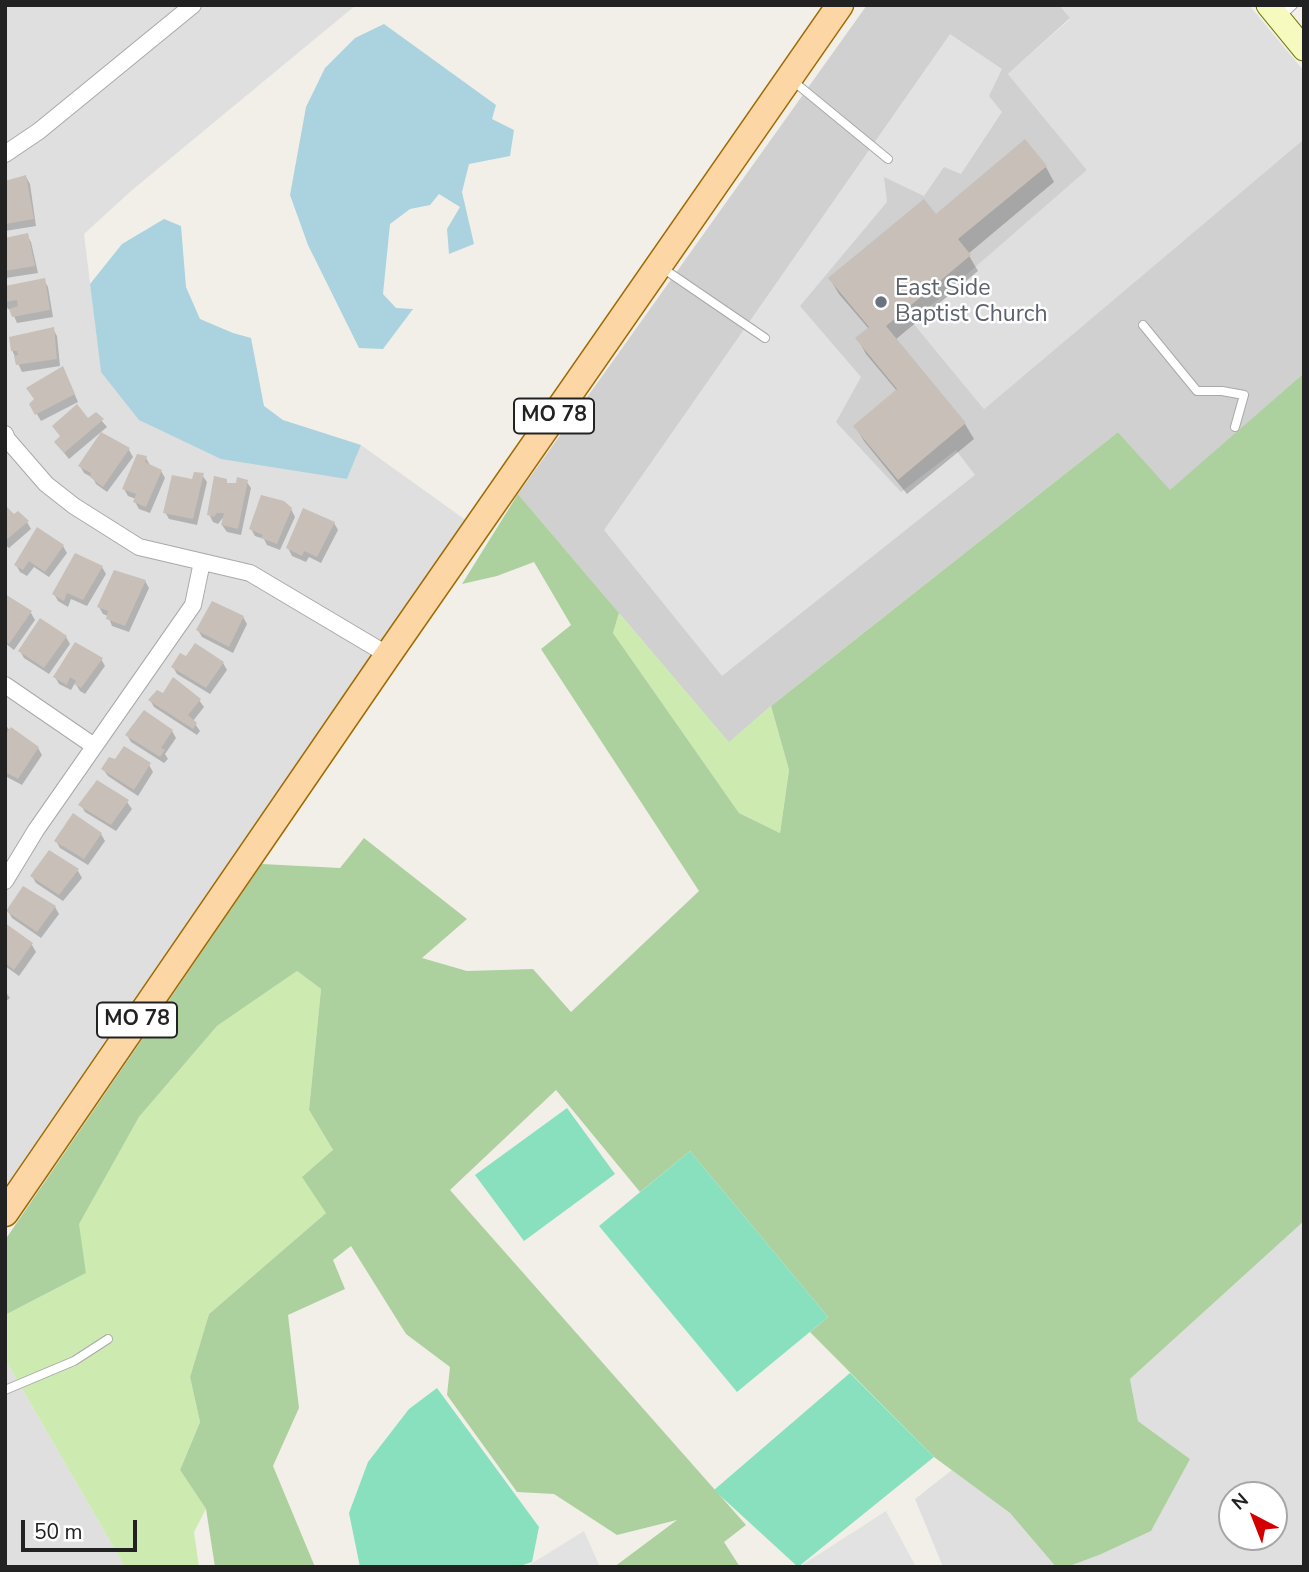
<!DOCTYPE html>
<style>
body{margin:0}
#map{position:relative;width:1309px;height:1572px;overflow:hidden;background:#f2efe9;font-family:"Nunito Sans",sans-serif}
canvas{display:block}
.frame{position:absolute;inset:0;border:7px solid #222;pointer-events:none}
.north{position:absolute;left:1218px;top:1481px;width:70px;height:70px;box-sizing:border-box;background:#fff;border:2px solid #a7a7a7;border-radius:50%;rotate:318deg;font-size:19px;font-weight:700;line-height:28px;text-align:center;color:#222}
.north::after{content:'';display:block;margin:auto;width:24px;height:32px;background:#d40000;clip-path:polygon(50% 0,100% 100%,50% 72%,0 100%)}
.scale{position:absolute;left:21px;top:1520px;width:116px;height:32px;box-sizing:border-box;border:4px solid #222;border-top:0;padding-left:9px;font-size:21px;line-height:24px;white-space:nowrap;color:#222;-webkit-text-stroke:5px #fff;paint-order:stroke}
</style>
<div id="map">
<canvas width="1309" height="1572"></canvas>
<div class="frame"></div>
<div class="north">N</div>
<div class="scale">50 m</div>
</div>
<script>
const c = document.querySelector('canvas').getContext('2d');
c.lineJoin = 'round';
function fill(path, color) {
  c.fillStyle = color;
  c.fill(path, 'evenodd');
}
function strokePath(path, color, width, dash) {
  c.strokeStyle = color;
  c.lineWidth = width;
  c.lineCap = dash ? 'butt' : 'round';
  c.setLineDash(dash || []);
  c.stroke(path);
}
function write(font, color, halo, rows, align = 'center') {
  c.font = font + ' "Nunito Sans",sans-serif';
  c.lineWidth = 5;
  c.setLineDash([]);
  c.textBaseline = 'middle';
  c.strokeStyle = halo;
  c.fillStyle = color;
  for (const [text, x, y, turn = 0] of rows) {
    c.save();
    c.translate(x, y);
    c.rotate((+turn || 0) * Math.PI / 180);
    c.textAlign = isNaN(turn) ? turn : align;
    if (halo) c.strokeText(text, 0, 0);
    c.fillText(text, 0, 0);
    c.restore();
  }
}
fill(new Path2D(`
 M5,5h351l-225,186 -47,43 17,138 246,107 14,-34 106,76 -462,668z
 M1059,5h190l55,66v68l-320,270 -73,-87 176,-152 -79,-96 62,-55z
 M1304,1221v346h-237l32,-12 91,-96 -52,-38 -8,-42zM1232,1495h42v42h-42z
 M5,1359l120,208h-120z
 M952,1470l58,43 46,54h-113l-28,-68z`), '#e0dfdf');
fill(new Path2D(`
 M867,5h192l11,13 -62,56 79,96 -175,152 72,87 320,-270v234l-134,118 -52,-59 -347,274 -42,37 -211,-249z`), '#d0d0d0');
fill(new Path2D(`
 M619,613l110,129 42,-36 18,64 -9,63 -41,-20 -126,-180z
 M297,971l24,18 -12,121 24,40 -7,63 -117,101 -19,63 10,45 -20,48 26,39 -12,23 5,35h-74l-120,-208v-44l81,-42 -8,-49 61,-107 78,-91z`), '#cdebb0');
fill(new Path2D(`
 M1304,373v848l-174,158 8,42 52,38 -39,72 -52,24 -32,12h-11l-46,-54 -76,-56 -124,-125 18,-15 -138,-166 -50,41 -84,-102 -106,100 296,335 -22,17 16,25h-126l63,-47 -60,15 -63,-41 -37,-2 -70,-97 3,-28 -44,-33 -55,-88 -18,14 12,29 -57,26 11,93 -26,58 42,101h-100l-9,-58 -26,-39 20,-48 -10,-45 19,-63 117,-101 -24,-36 31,-27 -24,-40 12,-121 -24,-18 -80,55 -78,91 -60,107 7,49 -81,42v-75l257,-376 78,4 24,-30 103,81 -45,39 45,13 66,-2 38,43 128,-121 -158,-242 30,-24 -37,-63 -37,14 -35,8 56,-90 101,119 -6,20 126,180 41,20 9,-63 -18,-64 347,-274 52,58z`), '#add19e');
fill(new Path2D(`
 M567,1108l48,66 -91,67 -49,-66z
 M690,1151l138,166 -91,75 -138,-166z
 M850,1373l84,84 -136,110 -84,-77z
 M437,1388l102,139 -7,35 -15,5h-157l-11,-54 19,-51 41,-53z`), '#88e0be');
fill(new Path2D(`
 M950,34l52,35 -13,27 13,16 -41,62 -17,-7 -20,29 -40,-19 3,25 -87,104 61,71 -25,45 65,70 55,-42 19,25 -253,201 -118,-146z
 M886,1511l30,56h-117z
 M584,1531l16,36h-74z`), '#e2e2e2');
fill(new Path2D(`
 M384,24l112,81 -4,14 22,11 -4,26 -41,8 -7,28 12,52 -25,10 -2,-25 13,-22 -21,-13 -9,11 -20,4 -20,15 -7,70 13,14 17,1 -30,40 -24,-1 -51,-103 -18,-50 16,-88 19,-39 30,-30z
 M164,219l17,7 5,61 14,32 33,14 18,5 13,68 19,14 78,25 -14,34 -126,-20 -82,-39 -38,-48 -11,-88 32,-40z`), '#aad3df');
fill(new Path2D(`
 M1046,167l8,15 -86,72 10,17 -83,69 70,84 9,15 -67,55 -43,-53 -9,-15 42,-35 -31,-37 -8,-15 11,-10 -30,-35 -9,-15 105,-63z
 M26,177l4,7 6,42 -31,5v-26z
 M27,235l4,7 7,31 -32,5 -1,-21z
 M44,280l4,7 5,30 -36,6 -6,-14h-3l-3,-5v-17z
 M53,329l4,7 3,30 -38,6 -10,-22z
 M66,375l12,27 -37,19 -10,-17z
 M96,414l11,13 -38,32 -8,-10v-12l-7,-11 34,-5z
 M101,435l28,15 4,7 -26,35 -11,-8 -3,-6 -9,-5 -4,-7z
 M146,458l4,7 11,6 4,7 -15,35 -11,-4 -4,-7 1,-3 -8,-3 -4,-7z
 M202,475l5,7 -10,43 -28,-6 -4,-7z
 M226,480l2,5 18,-4 5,7 -10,47 -14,-3 -5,-7 4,-11 -8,10 -5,-2 -4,-8z
 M5,508l9,8 13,6 4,7 -22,19 -4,-3z
 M291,509l4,8 -15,33 -13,-5 -3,-6 -9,-3 -4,-7z
 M334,523l4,7 -17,33 -12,-6 -3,5 -14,-6 -4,-8z
 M63,546l4,7 -18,24 -15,-10 -7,9 -7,-4 -4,-7z
 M102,567l4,7 -19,32 -16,-7 -3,8 -10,-6 -4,-7z
 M145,581l4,7 -20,44 -17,-6 -4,-10 -5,-2 -4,-7z
 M5,596l26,17 4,7 -21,30 -9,-7z
 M243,617l4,7 -14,29 -31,-16 -4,-7z
 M66,637l4,7 -21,30 -25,-16 -4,-7z
 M186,658l37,5 4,7 -17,24 -33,-20 -4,-7z
 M101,659l4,7 -20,28 -5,-3 -5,-8 -4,7 -12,-6 -4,-7z
 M150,700h49l5,7 -11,14 7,10 -3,4 -43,-28z
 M5,724l5,7 28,17 4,7 -20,30 -17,-9z
 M172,731l4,7 -11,16 3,5 -4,4 -33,-21 -4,-7z
 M149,765l4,7 -15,24 -30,-20 -5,-7z
 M127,802l5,7 -16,22 -31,-19 -4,-7z
 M101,834l4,7 -17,24 -28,-17 -4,-7z
 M78,871l4,7 -19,23 -27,-18 -4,-7z
 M55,907l4,7 -18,24 -29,-20 -4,-7z
 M5,925l27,20 4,7 -17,24 -14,-10z
 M5,991l5,7 -5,4z`), '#0003');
fill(new Path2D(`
 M1025,139l22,27 -89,73 13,16 -85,71 80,97 -68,57 -45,-54 44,-37 -42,-51 14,-11 -41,-49 96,-79 12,15z
 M26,175l8,44 -29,5v-43z
 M28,233l7,33 -30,5v-33z
 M45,278l5,32 -38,7 -3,-8 9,-3 -1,-6 -12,2v-16z
 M54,327l3,32 -41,6 -2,-9 4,-1 -1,-4h-6l-2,-14z
 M63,366l12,28 -40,21 -6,-11 5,-5 -8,-11z
 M77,404l11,14 8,-6 8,7 -40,34 -10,-11 6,-6 -8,-10z
 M101,432l29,16 -27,39 -13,-10 1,-4 -13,-7z
 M137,454l10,2 -2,6 17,8 -16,37 -13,-5 3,-8 -14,-5z
 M194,472l10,1 -11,46 -30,-6 9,-38 20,4z
 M214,476l13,3v4h9l1,-6 11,3 -10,49 -17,-4 3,-12h-7l-3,4 -7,-2z
 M261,495l23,6 8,7 -15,36 -16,-6 2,-3 -14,-6z
 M5,505l9,9 4,-3 11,10 -24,20z
 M303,508l32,14 -18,35 -13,-6 -2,5 -16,-8z
 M37,527l27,18 -19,27 -16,-11 -6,9 -9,-5z
 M75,553l28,13 -20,34 -16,-7 -3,8 -12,-7z
 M114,570l32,10 -21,46 -19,-7 2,-8 -11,-4z
 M5,594l27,17 -23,33 -4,-3z
 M212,601l32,15 -15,31 -33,-17z
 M40,618l27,18 -23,32 -26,-17z
 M75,642l28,16 -22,30 -7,-4 2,-3 -6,-4 -3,8 -14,-8z
 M195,643l29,19 -18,26 -35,-21 9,-14 6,3z
 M173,677l28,22 -13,16 9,8 -4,6 -45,-29 9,-10 6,3z
 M144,710l29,20 -12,18 4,2 -5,7 -35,-22z
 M11,727l28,20 -21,32 -13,-7v-37z
 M124,746l27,17 -17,27 -33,-21 8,-12 6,2z
 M97,780l32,20 -18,25 -33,-20z
 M73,813l29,20 -18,26 -30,-18z
 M49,850l30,19 -20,26 -29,-19z
 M23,886l33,20 -19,26 -31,-21z
 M5,923l28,20 -19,27 -9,-7z`), '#c7bfb8');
const lane = new Path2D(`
 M1280,17l13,-12
 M793,81l95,78
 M661,267l104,71
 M1143,325l54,66h25l22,4 -9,32
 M5,1390l69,-29 34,-22`);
const street = new Path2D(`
 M5,154l34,-23 154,-126
 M5,434l2,5 39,45 28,22 65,41 111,26 138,82
 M5,685l89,61
 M5,881l31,-51 157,-225 9,-43`);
const secondary = new Path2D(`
 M1268,5l36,44`);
const primary = new Path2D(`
 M5,1213l383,-558 452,-650`);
strokePath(lane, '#a9a9a9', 10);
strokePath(street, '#a9a9a9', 18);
strokePath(secondary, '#707d05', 25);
strokePath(primary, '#a06b00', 29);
strokePath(lane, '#fff', 8);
strokePath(street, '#fff', 16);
strokePath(secondary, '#f7fabf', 23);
strokePath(primary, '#fcd6a4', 26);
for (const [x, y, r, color] of [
 [881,302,7,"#6b7280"]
]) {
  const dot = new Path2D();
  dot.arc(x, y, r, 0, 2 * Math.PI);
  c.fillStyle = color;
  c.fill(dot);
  strokePath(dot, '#fff', 2.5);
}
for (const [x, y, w] of [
 [554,416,80],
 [137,1020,80]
]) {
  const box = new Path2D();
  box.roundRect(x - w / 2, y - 17.5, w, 35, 5);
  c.fillStyle = '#fff';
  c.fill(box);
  strokePath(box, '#222', 2);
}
write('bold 21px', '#222', null, [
 ["MO 78",554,416],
 ["MO 78",137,1020]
]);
write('23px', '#5b616d', '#fff', [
 ["East Side",895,289],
 ["Baptist Church",895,315]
], 'left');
</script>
